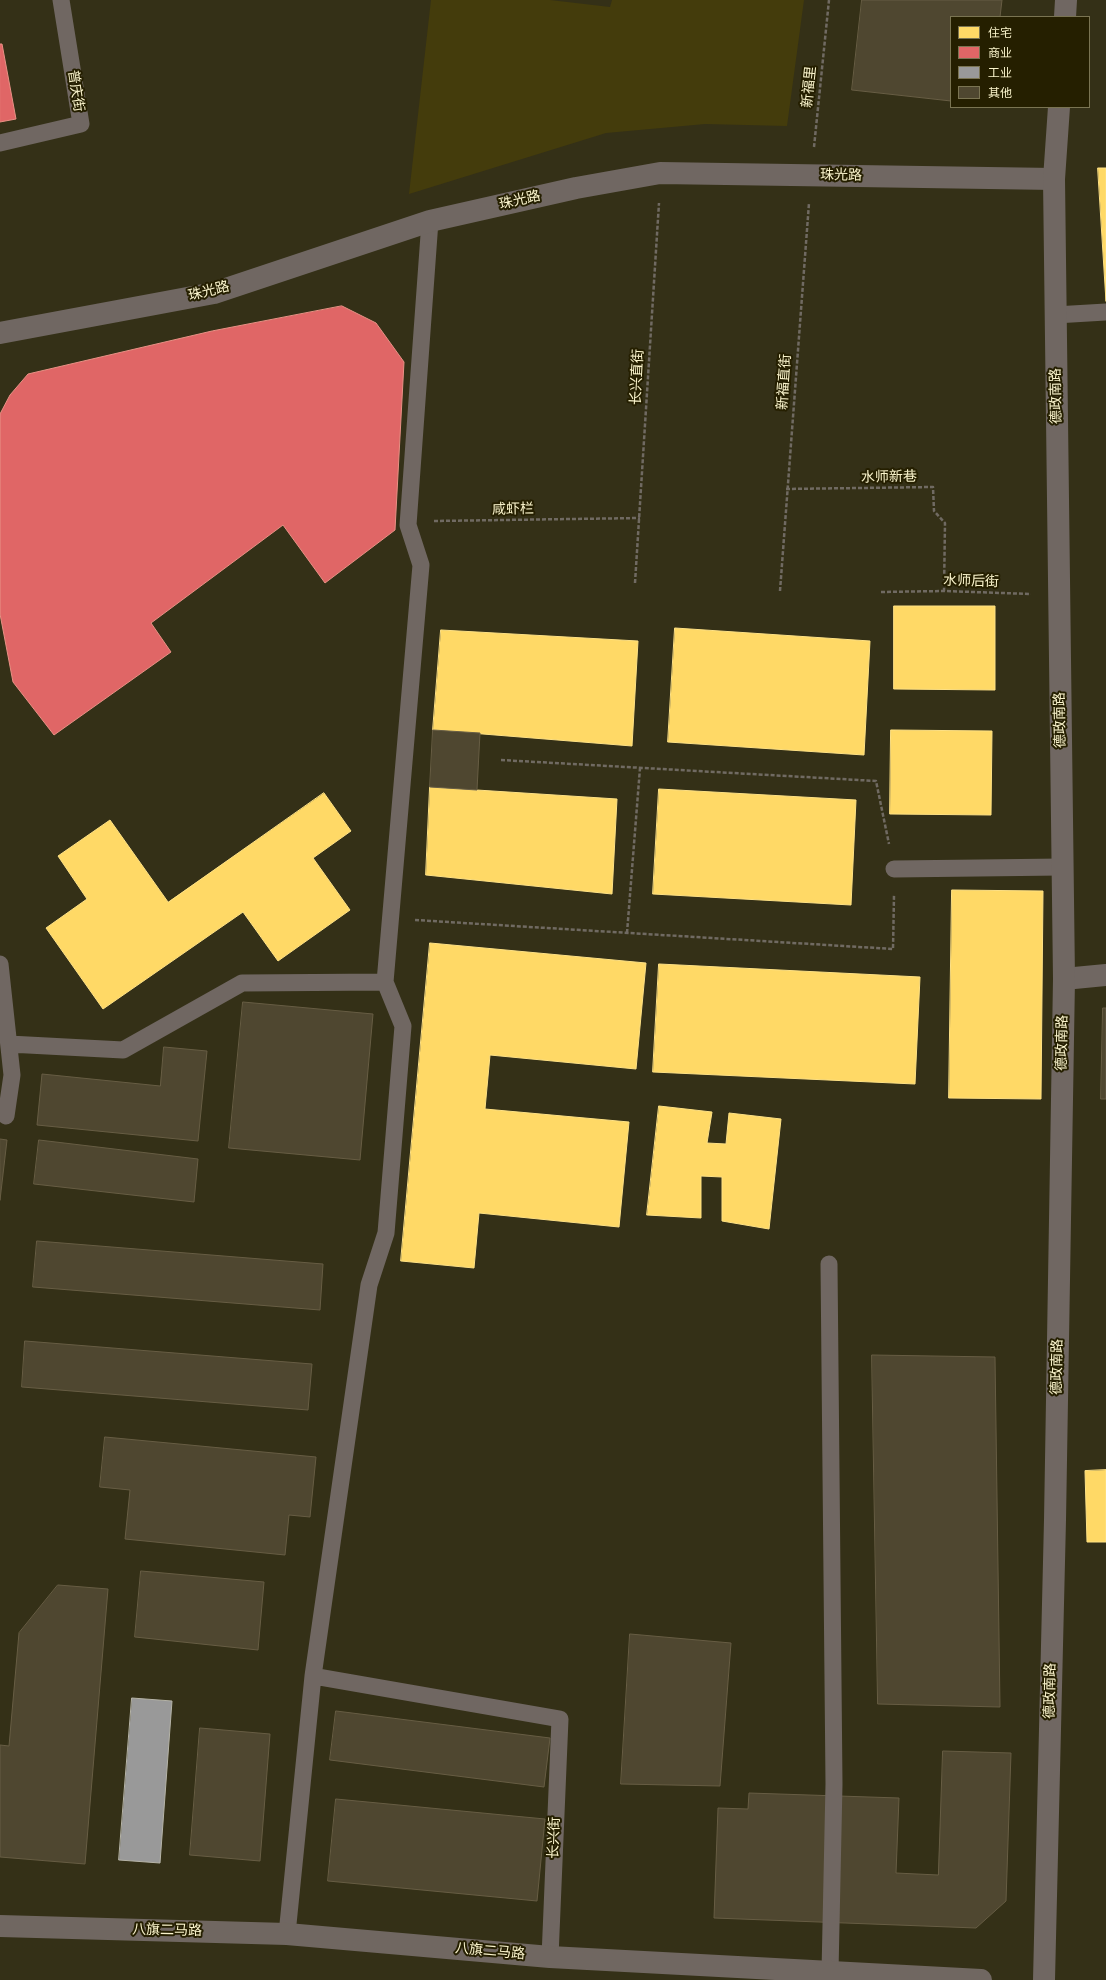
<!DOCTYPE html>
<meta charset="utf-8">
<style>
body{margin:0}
#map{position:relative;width:1106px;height:1980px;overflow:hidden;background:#343017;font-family:Jost,"Noto Sans SC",sans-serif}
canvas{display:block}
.legend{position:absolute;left:950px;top:16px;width:140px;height:92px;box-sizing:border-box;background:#251f00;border:1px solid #7a7452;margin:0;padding:5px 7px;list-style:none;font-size:12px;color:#faf4cc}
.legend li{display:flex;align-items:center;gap:8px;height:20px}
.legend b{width:20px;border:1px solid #7a7452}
</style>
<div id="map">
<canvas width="1106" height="1980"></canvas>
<ul class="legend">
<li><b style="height:11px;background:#ffd966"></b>住宅</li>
<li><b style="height:11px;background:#e06666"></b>商业</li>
<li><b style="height:11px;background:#999"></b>工业</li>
<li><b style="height:11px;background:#4f4730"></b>其他</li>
</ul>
</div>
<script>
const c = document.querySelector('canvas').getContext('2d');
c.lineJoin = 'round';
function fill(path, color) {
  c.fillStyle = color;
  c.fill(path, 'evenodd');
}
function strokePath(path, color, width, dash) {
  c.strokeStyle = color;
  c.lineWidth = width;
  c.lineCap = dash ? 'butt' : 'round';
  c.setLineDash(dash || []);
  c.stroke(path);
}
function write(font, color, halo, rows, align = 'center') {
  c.font = font + ' Jost,"Noto Sans SC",sans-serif';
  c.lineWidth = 4;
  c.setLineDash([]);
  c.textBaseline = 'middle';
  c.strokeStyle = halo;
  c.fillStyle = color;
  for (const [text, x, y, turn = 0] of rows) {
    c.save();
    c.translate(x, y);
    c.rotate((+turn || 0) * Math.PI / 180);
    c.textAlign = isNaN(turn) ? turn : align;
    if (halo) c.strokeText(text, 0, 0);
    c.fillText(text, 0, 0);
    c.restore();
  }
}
fill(new Path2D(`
 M431,0h119l60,7 2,-7h192l-17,126 -82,-2 -99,9 -197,61z`), '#443c0c');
const homes = new Path2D(`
 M1098,168h8v133z
 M894,606h101v84l-101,-1z
 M675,628l195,13 -6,114 -196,-13z
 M441,630l197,11 -6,105 -199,-16z
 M891,730l101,1 -1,84 -101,-1z
 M430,787l187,12 -5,95 -186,-19z
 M659,789l197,11 -5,105 -198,-11z
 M324,793l27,38 -38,27 37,52 -72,51 -35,-49 -140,97 -57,-81 41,-29 -29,-43 52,-36 58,82z
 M952,890l91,1 -2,208 -92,-1z
 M430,943l216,20 -10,106 -146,-14 -5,54 144,13 -10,105 -140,-14 -5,55 -73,-7z
 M659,964l261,13 -5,107 -262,-12z
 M659,1106l53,6 -5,31 19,1 3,-31 52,6 -12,110 -47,-8v-44l-21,-1v42l-54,-3z
 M1106,1470v72h-19l-2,-71z`);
fill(homes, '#ffd966');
strokePath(homes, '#fee185', 1);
const shops = new Path2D(`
 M0,44h2l14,75 -16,3z
 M342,306l34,17 28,39 -9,168 -70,53 -42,-58 -132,98 20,29 -117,83 -41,-53 -13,-68v-200l10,-19 18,-21 184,-43z`);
fill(shops, '#e06666');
strokePath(shops, '#e89185', 1);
const industry = new Path2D(`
 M132,1698l40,3 -12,162 -41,-3z`);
fill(industry, '#999');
strokePath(industry, '#b6b4a8', 1);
const building = new Path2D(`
 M862,0h140l-2,17h-49v84l-99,-11z
 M433,730l47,3 -3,57 -47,-3z
 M243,1002l130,12 -13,146 -131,-12z
 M1103,1008h3v91h-5z
 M164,1047l43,4 -9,90 -161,-16 5,-51 118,12z
 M0,1139l7,1 -7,60z
 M39,1140l159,19 -4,43 -160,-18z
 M37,1241l286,23 -3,46 -287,-23z
 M25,1341l287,23 -4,46 -286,-23z
 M872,1355l123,2 5,350 -122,-3z
 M105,1437l211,20 -6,60 -21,-2 -4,40 -160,-16 5,-49 -30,-3z
 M141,1571l123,11 -6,68 -123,-13z
 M58,1585l50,4 -23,275 -85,-7v-112l9,1 10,-113z
 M630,1634l101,9 -11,143 -99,-2z
 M336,1711l214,27 -6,49 -214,-27z
 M200,1728l70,6 -10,127 -70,-6z
 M943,1751l68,2 -5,148 -30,27 -262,-10 4,-110 30,1 1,-16 150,5 -3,75 42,2z
 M336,1799l209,20 -8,82 -209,-20z`);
fill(building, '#4f4730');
strokePath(building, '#675d44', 1);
strokePath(new Path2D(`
 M814,147l15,-147
 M786,489l147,-2 1,24 11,12 -1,68
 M434,521l206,-3
 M635,583l24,-380
 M780,591l29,-388
 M881,592l63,-1 87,3
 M501,760l375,21 13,63
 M415,920l478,29 1,-54
 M627,933l13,-165`), '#706a62', 2.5, [4, 2]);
strokePath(new Path2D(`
 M0,143l81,-19 -20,-124
 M1055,315l51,-3
 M894,869l168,-2
 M0,964l12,111 -6,41
 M9,1044l114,6 119,-67 143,-1
 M829,1264l5,520 -4,188
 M313,1676l247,43 -10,238
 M287,1934l26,-258 56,-391 17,-52 17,-207 -18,-44 36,-417 -13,-40 22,-304`), '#706762', 17);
strokePath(new Path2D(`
 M0,333l214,-40 216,-72 146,-33 84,-15 394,6
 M1064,979l42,-4`), '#706762', 22);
strokePath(new Path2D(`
 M1065,17l1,-17
 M1044,1980l11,-460 9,-541 -10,-800 5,-72`), '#706762', 22);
strokePath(new Path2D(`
 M0,1926l287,8 263,23 431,23`), '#706761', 22);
write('14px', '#faf4cc', '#251f00', [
 ["新福里",810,87,-84],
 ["普庆街",75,91,81],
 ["珠光路",841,176,1],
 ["珠光路",520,201,-13],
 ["珠光路",209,292,-14],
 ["长兴直街",638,377,-87],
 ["新福直街",785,382,-86],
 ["德政南路",1057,396,-91],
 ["水师新巷",889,478,-1],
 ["咸虾栏",513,510,-1],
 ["水师后街",971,582,2],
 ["德政南路",1061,720,-91],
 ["德政南路",1063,1043,-89],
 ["德政南路",1058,1367,-89],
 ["德政南路",1051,1691,-89],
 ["长兴街",555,1838,-88],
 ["八旗二马路",167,1931,1],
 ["八旗二马路",490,1952,5]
]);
</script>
